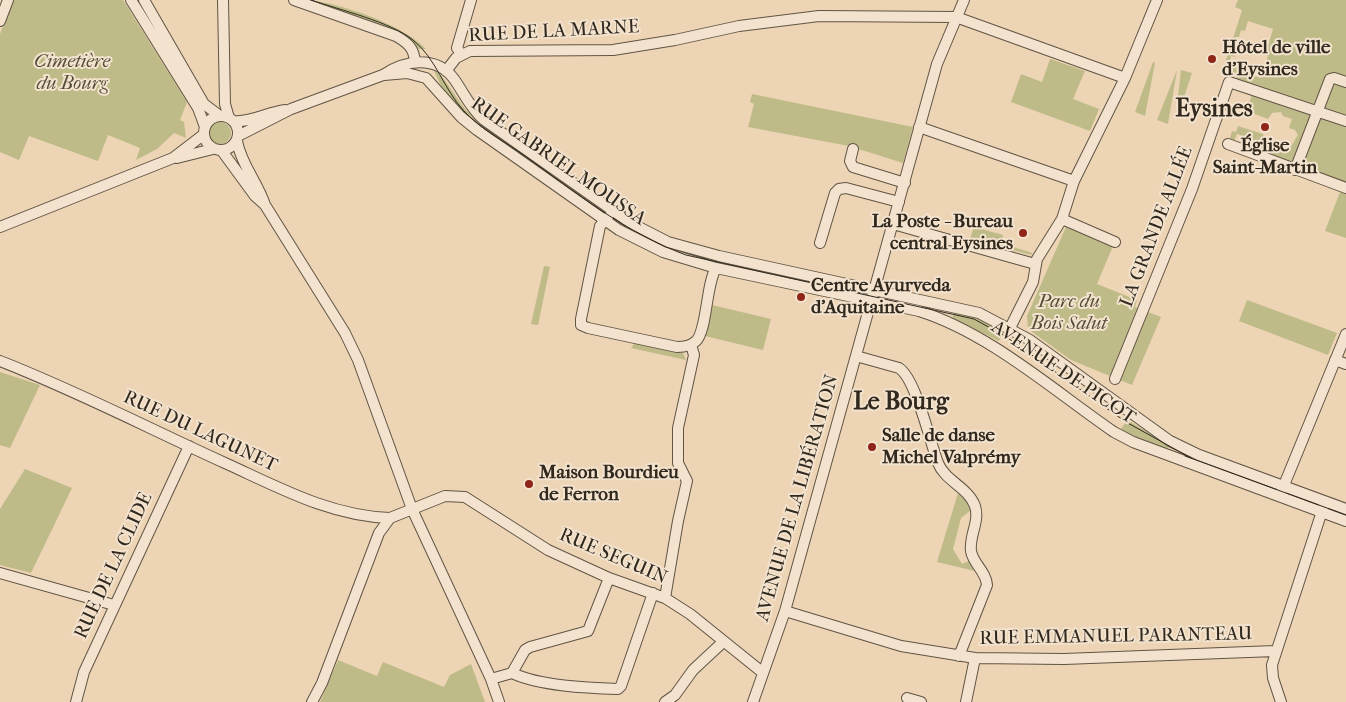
<!DOCTYPE html>
<meta charset="utf-8">
<style>
body{margin:0}
canvas{display:block;background:#ecd4b4}
</style>
<canvas width="1346" height="702"></canvas>
<script>
const c = document.querySelector('canvas').getContext('2d');
c.lineJoin = 'round';
function fill(path, color) {
  c.fillStyle = color;
  c.fill(path, 'evenodd');
}
function strokePath(path, color, width, dash) {
  c.strokeStyle = color;
  c.lineWidth = width;
  c.lineCap = dash ? 'butt' : 'round';
  c.setLineDash(dash || []);
  c.stroke(path);
}
function write(font, color, halo, rows, align = 'center') {
  c.font = font + ' "IM FELL French Canon",serif';
  c.lineWidth = 4;
  c.setLineDash([]);
  c.textBaseline = 'middle';
  c.strokeStyle = halo;
  c.fillStyle = color;
  for (const [text, x, y, turn = 0] of rows) {
    c.save();
    c.translate(x, y);
    c.rotate((+turn || 0) * Math.PI / 180);
    c.textAlign = isNaN(turn) ? turn : align;
    if (halo) c.strokeText(text, 0, 0);
    c.fillText(text, 0, 0);
    c.restore();
  }
}
fill(new Path2D(`
 M13,0h110l64,102 -7,18 4,2 2,16 -12,-5 -17,16 -21,11 4,-12 -32,-13 -10,26 -69,-25 -10,24 -19,-8v-118z
 M302,0c32,0 102,25 124,49h-7l-8,-7z
 M1238,0h108v182l-43,-16 3,-8 -9,-3 -4,8 -36,-13 2,-8 -22,-8 -3,8 -5,-1 3,-10 4,1 2,-6 25,8 2,11 4,2 4,-2 15,6 10,-16 -3,-5 -6,-2 3,-9 -9,-3 -2,-4 -9,1 -4,6 -21,-8 7,-24 -19,-6 2,-6 -14,-5 8,-26 8,5 -4,-1 -2,6 3,3 -5,-1 -3,14 3,1 2,-5 4,2 -1,2 25,8 7,-22 -17,-7 2,-7 15,4 5,-17 -25,-8 -3,10 -4,-1 -2,7h-3l-2,6 -2,-1 10,-32 -7,-3z
 M1050,59l35,12 -12,28 26,10 -9,22 -79,-29 10,-28 21,8z
 M1153,62l2,1 -10,53 -10,-4z
 M433,69c12,7 23,30 34,42l116,84 -3,4 -117,-84 -19,-23z
 M1177,70l-9,54 -11,-4z
 M1181,70l11,3 -14,42 -2,-1z
 M752,94l161,33 -10,36 -54,-17 -101,-19 6,-23 -4,-2z
 M209 133a11 11 0 1 1 22 0a11 11 0 1 1-22 0Z
 M1340,192l6,2v44l-21,-7z
 M627,225l21,12 202,51 -1,5 -164,-36 -61,-28z
 M974,227l29,8 -1,4 13,5 -1,3 18,6 -1,2 -61,-16z
 M1066,227l47,19 -16,38 40,16 -2,7 26,10 -29,68 -61,-25 -43,-31 -1,-13z
 M544,266l6,1 -12,58 -7,-1z
 M1247,300l90,33 -9,22 -89,-34z
 M712,305l59,14 -8,31 -58,-14z
 M955,310l21,7 28,15 -5,9 -47,-22z
 M635,343l48,10 3,7 -55,-12z
 M0,372l40,13 -30,63 -10,-3z
 M1127,420l42,24 -3,8 -31,-14 -14,-9z
 M25,469l47,19 -41,85 -31,-8v-56z
 M958,493l9,8 4,9 -10,8 -8,31 9,15 7,-3 6,10 -38,-9z
 M338,660l39,16 6,-14 61,25 6,-12 21,-11 14,38h-165z`), '#bfbb88');
const minor = new Path2D(`
 M131,0l67,108 7,19
 M144,0l60,104 16,12
 M223,0l2,104 4,14
 M294,0l102,36c12,7 18,12 19,26
 M0,21l8,-21
 M461,54l-4,-6 14,-48
 M446,71l10,-13 14,-7 143,-1 62,-10 64,-14 80,-10 137,1 169,61
 M384,75l23,-2 19,5 35,39 16,13 142,100 44,22 53,16 203,43c70,22 134,79 195,121l19,10 213,79
 M204 133a17 17 0 1 1 34 0a17 17 0 1 1-34 0Z
 M234,121c16,2 34,-9 51,-11
 M919,127l155,54
 M238,136l53,-27 92,-34c21,-15 53,-20 71,4 10,14 16,29 30,41l145,102 39,20 51,14 260,57 51,27 140,101 29,14 147,54
 M237,141c4,23 21,42 28,64l80,128 13,27 54,149 79,170 8,23
 M1228,144l118,44
 M853,149l-3,12 3,6 52,16
 M222,151l33,45 9,8
 M177,158l36,-9
 M1295,170l35,-91 4,-1 12,4
 M608,217l-8,9 -19,93v6l7,3 89,19c7,0 14,-1 19,-6 11,-10 10,-57 20,-73
 M1062,219l53,23
 M893,224l142,40
 M0,227l173,-69 30,-23
 M820,243l15,-50 4,-4 7,-1 53,14
 M1010,328l23,-46 4,-23 25,-40 12,-38 51,-103 32,-78
 M856,356l43,12c17,11 31,74 39,95 7,18 30,24 37,43 5,16 -6,29 -4,45 2,13 15,20 16,34l-28,71
 M1335,360l11,4
 M0,361c77,30 150,68 225,102 53,24 105,53 165,55
 M1115,379l77,-190 37,-107 117,39
 M1282,490l64,-156
 M0,573l114,32
 M665,598l13,-77 9,-40 -9,-18v-35l16,-73 -3,-10
 M785,611l116,35 74,12 89,1 211,-8
 M512,673l13,-23 5,-3 58,-16 21,-53
 M491,679l21,-6c28,13 75,15 106,16l3,-3 32,-93
 M907,698l14,4
 M76,702l8,-30 105,-226
 M312,702l10,-19 57,-150 11,-15 55,-22 20,1 83,53 61,28 56,20 25,16 72,58
 M665,702l10,-7 18,-25 30,-28
 M753,702l32,-91 152,-547 27,-64
 M966,702l9,-44
 M1281,702l-8,-24 -1,-13 52,-160`);
strokePath(minor, '#605444', 12);
strokePath(minor, '#f3e3ce', 10);
strokePath(new Path2D(`
 M311,0c29,10 80,22 102,40 23,18 31,50 51,71 16,18 41,31 61,45 51,37 101,77 161,99l288,64 31,17 121,86 65,36
 M1185,456l161,59`), '#31291e', 1);
for (const [x, y, r, color] of [
 [1212,59,5,"#8f2418"],
 [1265,127,5,"#8f2418"],
 [1023,233,5,"#8f2418"],
 [801,297,5,"#8f2418"],
 [872,447,5,"#8f2418"],
 [529,484,5,"#8f2418"]
]) {
  const dot = new Path2D();
  dot.arc(x, y, r, 0, 2 * Math.PI);
  c.fillStyle = color;
  c.fill(dot);
  strokePath(dot, '#f3e3ce', 2);
}
write('19px', '#31291e', '#f3e3ce', [
 ["RUE DE LA MARNE",554,32,-3],
 ["RUE GABRIEL MOUSSA",558,162,35],
 ["LA GRANDE ALLÉE",1157,227,-69],
 ["AVENUE DE PICOT",1063,373,34],
 ["RUE DU LAGUNET",200,432,25],
 ["AVENUE DE LA LIBÉRATION",798,498,-74],
 ["RUE SEGUIN",613,557,23],
 ["RUE DE LA CLIDE",114,566,-65],
 ["RUE EMMANUEL PARANTEAU",1116,637,-1]
]);
write('bold 19px', '#31291e', '#f3e3ce', [
 ["Hôtel de ville",1222,48],
 ["d'Eysines",1222,70],
 ["Église",1265,146,"center"],
 ["Saint-Martin",1265,168,"center"],
 ["La Poste - Bureau",1013,222,"right"],
 ["central Eysines",1013,244,"right"],
 ["Centre Ayurveda",811,286],
 ["d’Aquitaine",811,308],
 ["Salle de danse",882,436],
 ["Michel Valprémy",882,458],
 ["Maison Bourdieu",539,473],
 ["de Ferron",539,495]
], 'left');
write('italic 19px', '#544e38', '#f3e3ce', [
 ["Cimetière",72,62],
 ["du Bourg",72,84],
 ["Parc du",1069,302],
 ["Bois Salut",1069,324]
]);
write('bold 24px', '#31291e', '#f3e3ce', [
 ["Eysines",1214,110],
 ["Le Bourg",901,403]
]);
</script>
